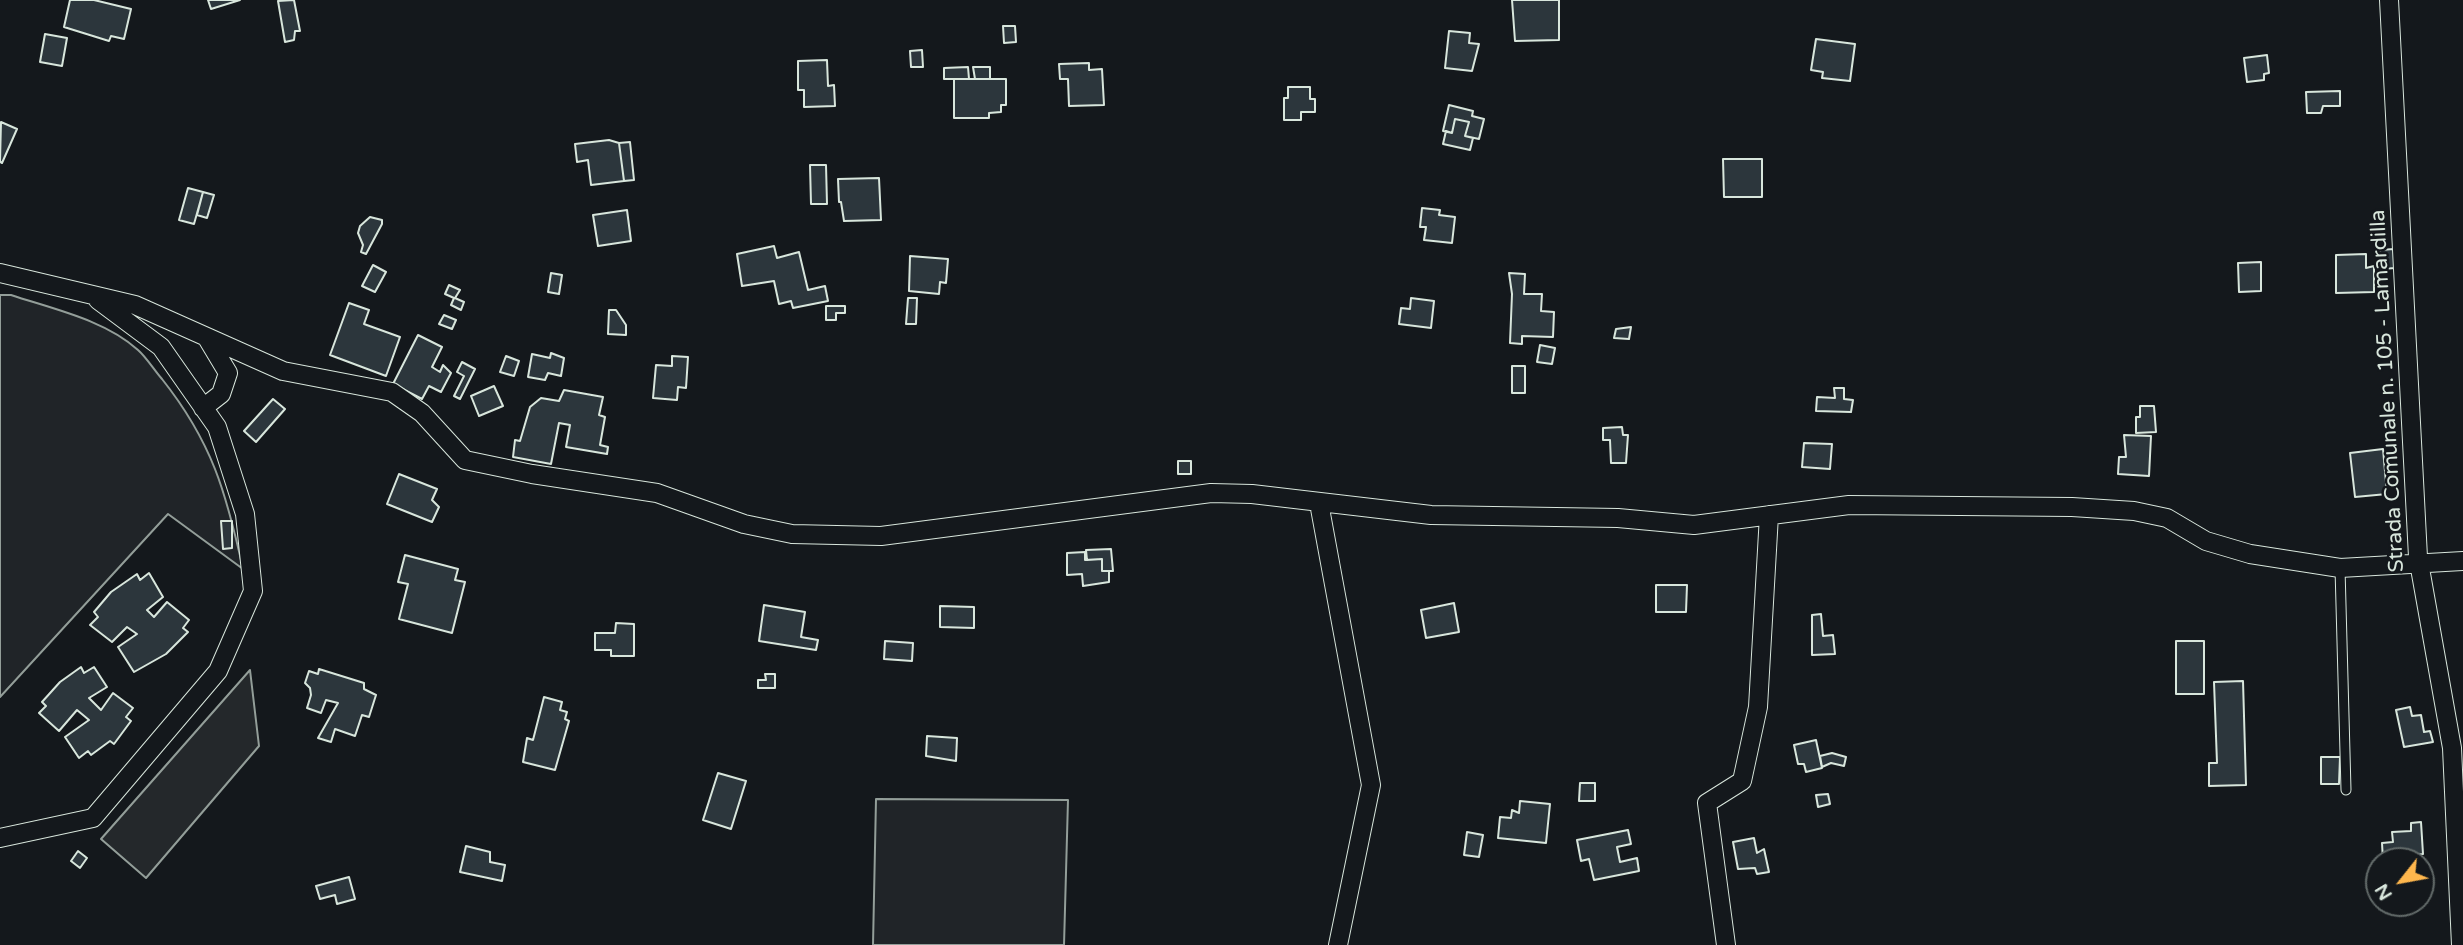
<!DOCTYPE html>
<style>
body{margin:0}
#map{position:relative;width:2463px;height:945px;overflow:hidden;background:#14181c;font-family:"Varela Round",sans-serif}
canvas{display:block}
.north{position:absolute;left:2365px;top:847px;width:70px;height:70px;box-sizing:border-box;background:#14181c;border:2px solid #626a69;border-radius:50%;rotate:239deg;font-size:19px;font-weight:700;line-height:28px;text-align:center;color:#d8e6dc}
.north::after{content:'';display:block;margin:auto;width:24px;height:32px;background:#ffb74d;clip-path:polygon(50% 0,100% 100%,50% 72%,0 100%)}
</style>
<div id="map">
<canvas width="2463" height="945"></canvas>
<div class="north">N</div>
</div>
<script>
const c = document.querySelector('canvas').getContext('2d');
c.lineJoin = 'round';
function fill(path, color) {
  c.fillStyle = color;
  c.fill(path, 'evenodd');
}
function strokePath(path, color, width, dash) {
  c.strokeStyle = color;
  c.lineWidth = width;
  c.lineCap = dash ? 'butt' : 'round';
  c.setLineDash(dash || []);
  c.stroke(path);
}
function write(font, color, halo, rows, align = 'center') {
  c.font = font + ' "Varela Round",sans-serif';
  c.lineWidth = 5;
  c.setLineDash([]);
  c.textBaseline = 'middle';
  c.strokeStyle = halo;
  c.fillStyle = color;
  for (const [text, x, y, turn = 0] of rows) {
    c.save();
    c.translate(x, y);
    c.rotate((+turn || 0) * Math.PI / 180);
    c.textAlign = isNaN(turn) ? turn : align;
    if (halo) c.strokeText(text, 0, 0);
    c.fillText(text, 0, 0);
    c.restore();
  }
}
const green = new Path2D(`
 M0,295h11c42,14 94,25 127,55 9,8 16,20 24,29 50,63 64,113 81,190l-75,-55 -168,183z
 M876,799l192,1 -4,145h-191z`);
fill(green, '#202428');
strokePath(green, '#939e99', 2);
const parking = new Path2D(`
 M250,670l9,76 -113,132 -45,-39z`);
fill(parking, '#24282b');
strokePath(parking, '#939e99', 2);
const building = new Path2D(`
 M70,0h24l37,9 -7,30 -13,-3 -2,5 -45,-14z
 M208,0h32l-29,9z
 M294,0l6,31h-5l-1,9 -9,2 -7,-41z
 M1512,0h47v40l-44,1z
 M1003,26h12l1,16 -12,1z
 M1449,31l21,2 -1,10 10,1 -7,27 -27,-3z
 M45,34l22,4 -5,28 -22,-4z
 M1816,39l39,5 -5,37 -28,-3 1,-6 -12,-2z
 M922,50l1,17h-12l-1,-16z
 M2267,55l2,18 -5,1v6l-17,2 -3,-24z
 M827,60l1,26 6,-1 1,21 -31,1v-17h-6v-29z
 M1089,63v7l13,-1 2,36 -35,1 -1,-27h-8l-1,-15z
 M968,67l1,12h-25v-11z
 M973,67h17v12h-15z
 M954,79h52v26h-5v7l-12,1v5h-35z
 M1288,87h22v12h5v13h-14v8h-17v-22h4z
 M2340,91v15h-17l-2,7h-14l-1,-21z
 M1449,105l24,6 -1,5 12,3 -5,20 -14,-3 4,-14 -14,-3 -3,14 -9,-2z
 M1455,119l14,3 -4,14 8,2 -3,12 -27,-6 3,-13 6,2z
 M1,122l16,7 -15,34 -2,-1z
 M609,140l10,3 5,38 -33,4 -3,-25 -11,2 -2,-18z
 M630,142l4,38 -10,1 -5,-38z
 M1723,159h39v38h-38z
 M810,165h16l1,39h-16z
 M879,178l2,42 -37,1 -3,-19h-2l-1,-23z
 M188,188l15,4 -9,32 -15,-4z
 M203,192l11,3 -7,23 -10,-3z
 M1422,208l18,2 -1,5 16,2 -3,26 -28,-3 2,-13h-6z
 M627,210l4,31 -33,5 -5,-31z
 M370,217l12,3v4l-16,30 -5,-2 2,-7 -5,-12 2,-7z
 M774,246l3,12 22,-6 9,38 17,-4 3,15 -35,7 -2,-7 -12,3 -5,-23 -32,5 -5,-32z
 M2394,249l1,19 -13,1 -2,-19z
 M2366,254v14l8,-2v26l-38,1v-38z
 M910,256l38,3 -2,24 -6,-1 -1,12 -30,-3z
 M2261,262v29l-22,1 -1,-29z
 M373,265l13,7 -11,20 -13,-6z
 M551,273l11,2 -3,19 -11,-2z
 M1509,273l16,1 -1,20h18l-1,17 13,1 -1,25 -31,-1v8l-12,-1 2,-49z
 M449,285l11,5 -5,8 9,4 -3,8 -10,-5 3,-7 -9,-4z
 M908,298h9l-1,26h-10z
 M1411,298l23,3 -3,27 -32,-4 2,-16 9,1z
 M349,303l20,7 -5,14 36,13 -14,39 -56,-21z
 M826,306h19v7h-9v7h-10z
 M609,310h7l10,15v10l-18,-1z
 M444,315l12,5 -4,9 -13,-5z
 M1631,327l-2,12 -15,-1 2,-9z
 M418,335l24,12 -10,20 8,5 3,-7 8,8 -10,19 -12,-6 -7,13 -29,-15z
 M1540,345l15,3 -3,16 -15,-2z
 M551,353l13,5 -3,18 -13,-3 -3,7 -17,-3 4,-23 18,4z
 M506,356l13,5 -5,15 -14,-4z
 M672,356l16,1 -2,31 -8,-1 -1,13 -24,-2 3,-33 16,1z
 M462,362l13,7 -15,30 -6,-3 10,-20 -7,-4z
 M1512,366h13v27h-13z
 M494,386l9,20 -24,10 -8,-20z
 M1834,388h10v11l9,1 -2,12 -35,-1 1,-14 18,1z
 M564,390l39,7 -4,18 6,2 -5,28 8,2 -1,7 -41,-7 4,-22 -11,-2 -8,41 -38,-7 2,-17 5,1 10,-34 11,-9 18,3z
 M273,399l12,10 -29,33 -12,-11z
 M2140,406h14l2,26 -20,1v-16h4z
 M1622,427l1,8h5l-2,28h-15l-1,-23h-7v-12z
 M2124,435l27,1 -2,40 -31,-2 1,-17h7z
 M1804,443l28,1 -2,25 -28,-2z
 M2383,449l4,45 -32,3 -5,-44z
 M1178,461h13v13h-13z
 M399,474l38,15 -5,11 7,7 -7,15 -45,-18z
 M221,521h11v27l-9,1z
 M1111,549l2,22h-11v-12l-15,1 -1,-10z
 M1085,552v8l17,-1v12h7v11l-26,4 -1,-12 -15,1v-22z
 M405,555l53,14 -3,11 10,2 -13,51 -53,-14 9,-35 -10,-2z
 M149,573l14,24 -16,13 7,7 13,-15 22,18 -6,8 5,4 -22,22 -32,18 -16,-25 19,-13 -10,-7 -15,15 -22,-17 8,-8 -4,-5 17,-20 26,-18 3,6z
 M1656,585h31l-1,27h-30z
 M1454,603l5,29 -33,6 -5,-28z
 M764,605l41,7 -4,25 17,3 -2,10 -57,-9z
 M940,606l34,1v21l-34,-1z
 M1821,614l2,22 10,-1 2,19 -23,1v-40z
 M616,623l18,1v32h-23v-6h-16v-17h20z
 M885,641l28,2 -1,18 -28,-2z
 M2176,641h28v53h-28z
 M81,667l3,6 10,-6 13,20 -18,11 12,12 12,-17 20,15 -7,9 5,4 -17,23 -4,-3 -19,14 -3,-4 -9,7 -14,-21 24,-17 -12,-10 -18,21 -20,-18 7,-7 -4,-4 18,-20z
 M319,669l45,14v6l12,6 -7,22 -7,-2 -7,21 -20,-7 -4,13 -13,-4 20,-35 -12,-3 -5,13 -14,-5 4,-13 -1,-7 -5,-5 4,-12 9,3z
 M765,674h10v14h-17v-8h8z
 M2243,681l3,104 -37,1v-23h8l-3,-81z
 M544,697l18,5 -2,8 7,2 -2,7 4,2 -14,49 -32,-8 4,-24 6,2z
 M2410,707l2,9 9,-1 3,17 6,-1 3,11 -29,5 -8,-37z
 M927,736l30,2 -1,23 -30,-5z
 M1816,740l6,28 -16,4 -2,-8h-6l-4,-19z
 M1832,753l14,4 -2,9 -13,-3 -9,4 -2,-11z
 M2321,757h19l-1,27h-18z
 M718,773l28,8 -15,48 -28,-9z
 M1580,783h15v18h-16z
 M1828,794l2,10 -12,3 -2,-12z
 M1520,801l30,3 -4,39 -48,-5 2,-21 11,1 1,-8 7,3z
 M2421,822l2,32 -26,1 -1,6h-13l-1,-18 11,-1 -1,-10 19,-1v-8z
 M1628,830l3,14 -14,3 3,15 17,-4 2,13 -45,9 -5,-21 -8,2 -4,-21z
 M1467,832l16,3 -4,22 -15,-2z
 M1754,838l3,15 7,-4 5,23 -12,2 -2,-6 -17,1 -5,-27z
 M466,846l24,6v10l15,3 -3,16 -42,-9z
 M78,851l9,7 -7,10 -9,-7z
 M349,877l6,22 -18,5 -2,-9 -15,4 -4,-13z`);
fill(building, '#2c363c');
strokePath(building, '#d8e6dc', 2);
const service = new Path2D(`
 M2340,568l6,222`);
const minor = new Path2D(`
 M2389,0l29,557 34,191 9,197
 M0,273l135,32 148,66 109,21 30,21 43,47 67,14 125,19 87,31 48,10 89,2 330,-43 41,1 179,21 187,3 76,7 155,-20 223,2 62,4 33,7 39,23 44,13 90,14 123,-7
 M203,408l18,-14 7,-21 -21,-35
 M1319,503l52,282 -33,160
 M0,838l93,-20 125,-147 35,-80 -8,-77 -28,-87 -56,-80 -63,-47
 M1726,945l-19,-142 35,-22 16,-74 11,-192`);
strokePath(service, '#d8e6dc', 11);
strokePath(minor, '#d8e6dc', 20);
strokePath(service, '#14181c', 9);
strokePath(minor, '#14181c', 18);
write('21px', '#d8e6dc', '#14181c', [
 ["Strada Comunale n. 105 - Lamardilla",2388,391,-93]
]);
</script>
